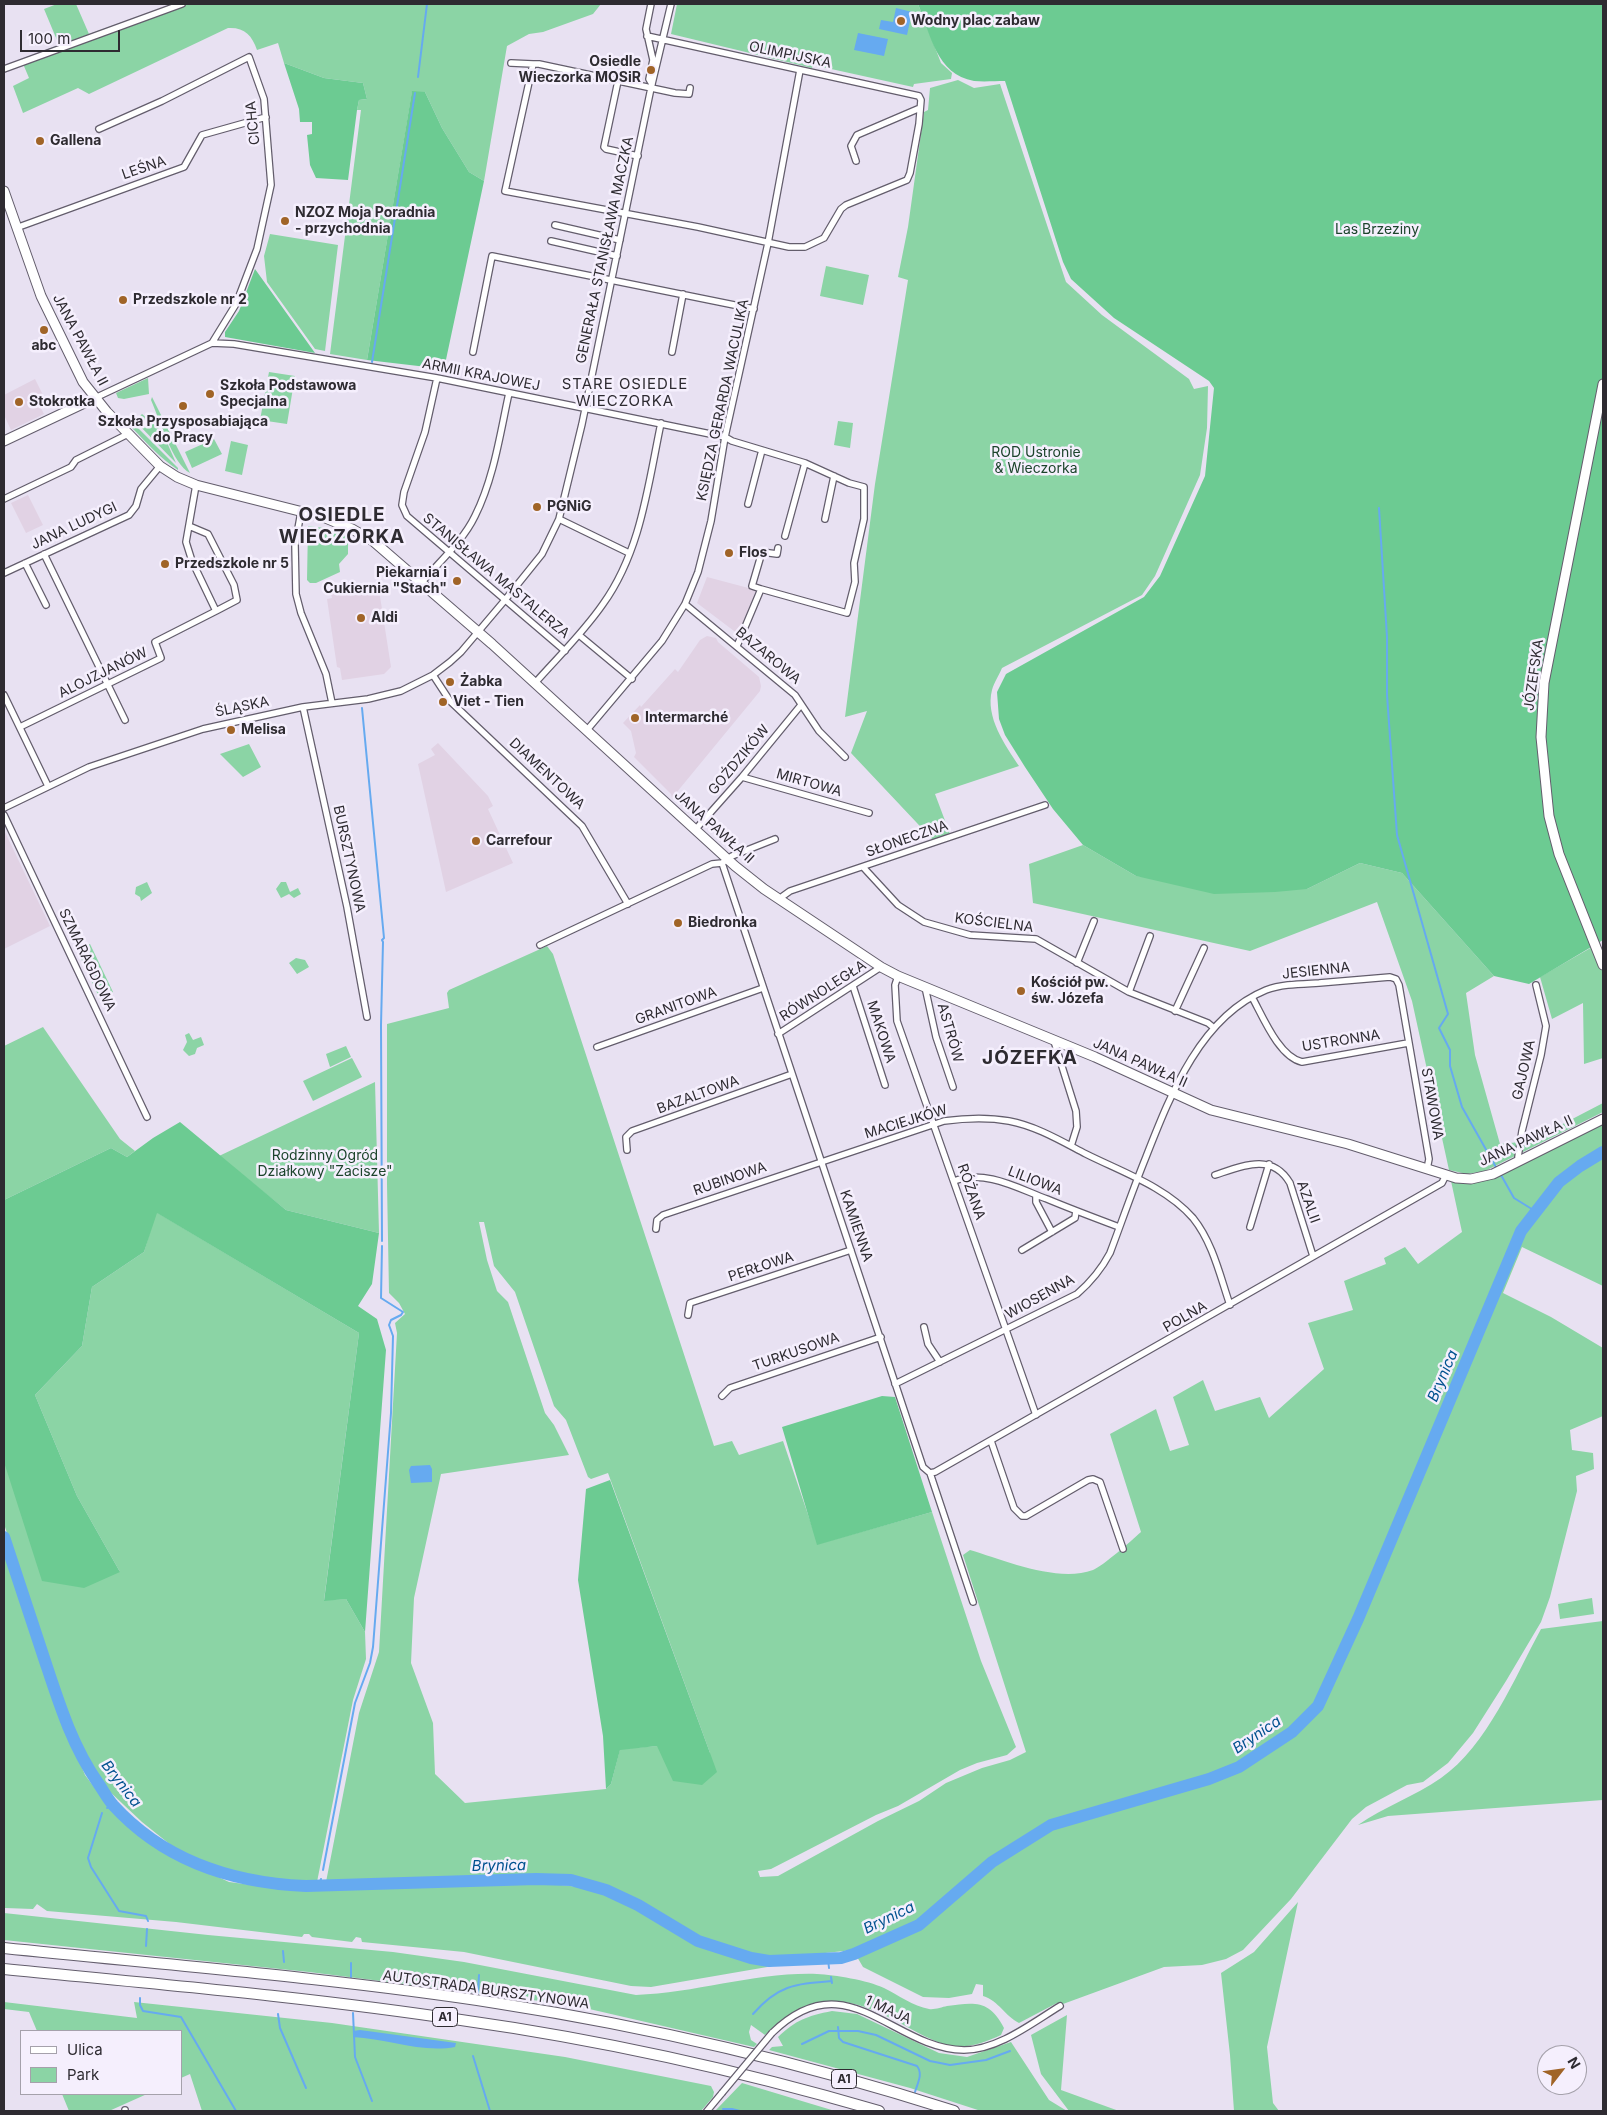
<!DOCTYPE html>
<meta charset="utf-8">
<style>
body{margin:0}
#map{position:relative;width:1607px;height:2115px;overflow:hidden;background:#e8e1f2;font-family:Inter,sans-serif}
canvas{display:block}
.frame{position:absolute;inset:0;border:5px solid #2e2b31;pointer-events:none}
.legend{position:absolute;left:20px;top:2030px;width:162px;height:65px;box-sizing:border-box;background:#f5effd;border:1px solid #a5a1ab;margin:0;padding:6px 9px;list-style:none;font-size:15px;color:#2e2b31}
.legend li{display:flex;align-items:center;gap:10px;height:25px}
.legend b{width:25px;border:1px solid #a5a1ab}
.north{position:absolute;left:1537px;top:2045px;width:50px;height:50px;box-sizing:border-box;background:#f5effd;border:1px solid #a5a1ab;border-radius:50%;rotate:60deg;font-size:14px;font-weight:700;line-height:20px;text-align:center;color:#2e2b31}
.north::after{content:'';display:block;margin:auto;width:18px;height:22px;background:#a06427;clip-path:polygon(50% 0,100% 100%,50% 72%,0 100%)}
.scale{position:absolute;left:20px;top:30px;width:100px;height:22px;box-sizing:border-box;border:2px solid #2e2b31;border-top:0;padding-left:6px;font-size:15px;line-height:18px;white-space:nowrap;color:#2e2b31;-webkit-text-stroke:4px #f5effd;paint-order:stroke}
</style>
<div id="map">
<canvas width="1607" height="2115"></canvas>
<div class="frame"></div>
<ul class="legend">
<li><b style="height:6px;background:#fff"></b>Ulica</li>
<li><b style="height:14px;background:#8bd4a5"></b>Park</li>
</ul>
<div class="north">N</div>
<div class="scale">100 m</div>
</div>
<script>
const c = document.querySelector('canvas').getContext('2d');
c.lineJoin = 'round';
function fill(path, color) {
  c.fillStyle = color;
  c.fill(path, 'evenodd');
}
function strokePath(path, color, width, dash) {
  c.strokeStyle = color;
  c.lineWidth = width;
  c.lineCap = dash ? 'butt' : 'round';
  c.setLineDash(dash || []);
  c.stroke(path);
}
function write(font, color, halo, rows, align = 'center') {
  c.font = font + ' Inter,sans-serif';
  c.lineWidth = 5;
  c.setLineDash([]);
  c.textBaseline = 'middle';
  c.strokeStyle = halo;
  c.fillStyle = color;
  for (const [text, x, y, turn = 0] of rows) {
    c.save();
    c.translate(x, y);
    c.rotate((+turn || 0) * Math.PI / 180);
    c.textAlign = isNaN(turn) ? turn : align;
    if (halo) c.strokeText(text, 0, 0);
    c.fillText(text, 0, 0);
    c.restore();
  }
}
fill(new Path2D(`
 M35,379l10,20 -7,3 6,12 -33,16 -7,-15v-20z
 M28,495l15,30 -17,8 -15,-30z
 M707,577l49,13 -18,44 -41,-31z
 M342,587l1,4 27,-4 1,4 8,-1 12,77 -7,7 -42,6 -2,-12 -3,-1 -10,-68 5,-1 -2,-10z
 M707,636l9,2 2,4 41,35 2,9 -1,5 -9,11 -79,96 -1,-4 -37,-37 2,-4 -5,-22 -8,-8 17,-18 1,2 34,-38 3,3 22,-32z
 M438,743l50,53 5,10 -5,3 25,54 -67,29 -28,-128 17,-9 -4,-6z
 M4,830l46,96 -46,23z`), '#e1d2e4');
fill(new Path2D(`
 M57,4h19l13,30 84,-30h428l-8,10 -50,18 -14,2 -22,12 -23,135 -15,-9 -27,-44 -17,-36h-13l-45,268 -37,-6 31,-244h-4l2,-10 8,-1 -4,-16 -39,-5 -40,-15 -6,-20 -21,7c-5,-15 -13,-23 -29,-22l-139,66 -11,-6 -55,25 -10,-27 16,-8 -8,-19 38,-14 -15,-36z
 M677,4h241l23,59 11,10 -1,6 -37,5 -1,3 -100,-22 -1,3 -141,-34z
 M958,80l16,8 26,-4 66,198 36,33 87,64 5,10 14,-3 -1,42 -7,47 -45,101 -13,19 -140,73c-3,7 -8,15 -10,22 -7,27 13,55 27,76l-84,28 15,40 -17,6 -82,-87 16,-42 -22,6 30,-233 33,-204 -10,-3 10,-50 16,-115 4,-2 2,-22z
 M270,234l68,11 -13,106 -10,-2 -48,-67 -3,-26z
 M826,266l43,9 -6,30 -43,-9z
 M269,372l26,4 -8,48 -27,-4z
 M148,378l1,16 -25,5 -6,-1 -2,-5z
 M152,397l38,76c-17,-8 -31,-55 -39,-73z
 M142,414l20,17 14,32 -41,-42z
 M838,421l15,2 -3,25 -16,-3z
 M134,424l44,44v2c-18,-12 -31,-27 -46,-42z
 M214,439l8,15 -30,14 -7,-16z
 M231,441l17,4 -6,30 -17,-4z
 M308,526l17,2 23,9v17l-9,10 1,8 -24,11h-6l-3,-3z
 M249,744l12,23 -18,10 -23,-23z
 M1083,845l53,31 171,13 53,-26 42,10 92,103 -28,17 9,62 25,89 30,-3 73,-38v9l-118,59 -18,3 -18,-4 -37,-169 -35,-99 -127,49 -217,-48 -4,-39z
 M147,882l5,11 -11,8 -1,-4 -5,-3 1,-7z
 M281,882h5l4,10 8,-4 3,6 -7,4 -5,-4 -8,4 -5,-9z
 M90,944l23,48 -13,7 -23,-49z
 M547,946l6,8 161,492 18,-5 7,14 44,-14 35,103 114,-32 49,149 35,86 -9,8 -30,8 -17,7 -62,36 -22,9 -105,54 -13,2 2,6 18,-1 100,-55 41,-20 27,-18 36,-15 28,-8 16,-8 -63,-197 7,-5c34,10 87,33 123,20 10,-4 38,-29 48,-38l-31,-98 46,-25 14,42 19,-6 -16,-48 30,-17 12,31 45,-14 9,21 55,-49 -16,-46 45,-13 -9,-29 42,-17 -2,-6 21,-11 13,17 44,-32 -11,-51 12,2 28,-4 112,-55v162l-81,-39 -19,46 48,24 52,31v68l-33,14 2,20 21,3 1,16 -18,7 1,15 -27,106 -9,25 -35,59 -33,52 -25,30 -25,19 -16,3 -41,22 -14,12 -61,80 -48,51 -17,9 -24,6 -38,2 -101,37 -6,-1 -38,20c-14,-7 -20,-22 -36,-27v-11l-7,-1 -4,10 -23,4 -26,-1 -60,-30 -10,-17 -83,9 -18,-4 -53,-16 -74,-43 -34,-14 -36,-6 -229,6 33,-169 20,-61 18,-319 -2,-10 10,-9 -6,-11 -10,-10 -2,-109v-160l62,-16 -2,-15 2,-3zM479,1222h5l10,44 21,26 39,114 12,14 22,57 3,2 17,-6 102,280 -53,-7 -37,3 -9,35 -5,5 -141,14 -30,-29 -2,-51 -22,-60 3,-65 27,-124 128,-19 -15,-30 -9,-12 -37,-111 -11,-11 -10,-31z
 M1594,946l9,23v89l-19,6 -1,-61 -31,16 -12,-42z
 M296,958l9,2 4,7 -12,7 -8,-11z
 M43,1027l77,112 15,12 -8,6 -16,-9 -107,52v-154z
 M189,1033l4,7 8,-3 3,8 -7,3 -2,6 -6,2 -6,-6 4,-8 -2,-7z
 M346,1046l5,11 -21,10 -4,-13z
 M352,1058l10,19 -49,24 -10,-20z
 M375,1082l4,151 -93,-23 -67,-54z
 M156,1212l203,121 -35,267 22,-1 19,33 1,27 -13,41 -36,182 -48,-2 -42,-10 -50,-20 -35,-28 -34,-32 -33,-54 -71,-212v-66l116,114 -43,-76 -42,-101 47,-49 10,-59 52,-35z
 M4,1553l40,120 41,102 18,24 27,27 39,28 60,28 68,9 215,-7 49,1 27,3 33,11 84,48 68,19 -122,21 -20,-1 -167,-34 -102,-10 -1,-4 -5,-1 -4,5 -40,-5 -3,-3h-5l-2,3 -126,-15 -129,-11 -10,-7 -4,5 -28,-1z
 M1592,1598l2,16 -34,5 -2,-15z
 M1603,1621v179l-215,16 -30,9c26,-18 57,-29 83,-47 46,-32 74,-101 100,-149z
 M1298,1902l-31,145 6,56 6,8h-45l-4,-56 -9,-82 33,-21z
 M4,1913l204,22 185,17 71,10 172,33c61,-2 120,-23 181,-21 18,1 50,6 67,14 14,7 29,18 45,21 5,1 13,-2 18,-3 28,-4 43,-6 57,22l-3,7c-15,7 -31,13 -48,11 -19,-3 -36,-14 -53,-23 -53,-29 -90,-33 -135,12l-14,-10 -2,7 2,8 6,4 -3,3 -182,-42 -263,-33 -305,-32z
 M4,2002l133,16 -3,-16 198,21 233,34 146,29 3,6 -1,5 -12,14h-499l-12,-37 -9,4v-47h-144l-8,-19 -25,-3z
 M832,2011l25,3 82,39 28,4 44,-15 38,58 18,11h-86l-71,-23 -141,-38 3,-3 11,-1 -5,-9c18,-17 29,-21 54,-26z
 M1067,2015l-6,75 58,21h-50l-28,-37 -10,-39z
 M742,2083l93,28h-120z
 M62,2094h85l-38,17h-40z`), '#8bd4a5');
fill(new Path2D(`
 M918,4h685v936l-74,44 -35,-8 -92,-103 -42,-10 -53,26 -32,3 -61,2 -78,-18 -53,-31 -30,-36 -28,-42 -20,-32 -6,-16 -2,-27 9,-18 138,-77 16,-21 45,-100 9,-88 -5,-7 -95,-63 -43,-39 -8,-17 -58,-181c-10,0 -21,1 -31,0 -38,-7 -43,-46 -56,-77z
 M284,63l40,15 39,5 4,16 -8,1 -2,10 -9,70 -32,-2 -6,-13 -3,-30 5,-1v-12h-12l-1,-13z
 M412,91l13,1 17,36 27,44 15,9 -40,188 -77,-9z
 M255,269l60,84 -90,-16v-5l14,-21z
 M180,1122l106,88 93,23 -7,51 -14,22 19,13 9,31 -21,282 -19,-33 -22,2 35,-268 -202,-120 -13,39 -52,35 -10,59 -47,49 42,101 43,76 -36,16 -42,-7 -38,-119v-262l107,-52 16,9 26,-19z
 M882,1396l13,1 37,115 -115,33 -35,-118z
 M610,1480l107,292 -15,13 -29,-4 -16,-35 -37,4 -9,34 -5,5 -3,-53 -25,-156 8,-91z`), '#6ccb92');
fill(new Path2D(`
 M896,8l16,4 -5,23 -28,-6 2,-9 12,2z
 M858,33l30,6 -4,17 -30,-6z
 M430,1465l2,4v13l-21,1 -2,-13 2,-4z
 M360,2030l96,13 -1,4c-34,6 -67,-8 -102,-10v-6z`), '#66aaf0');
strokePath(new Path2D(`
 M418,77l9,-73
 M372,362l43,-269
 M1379,508l8,129v58l10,140 51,179 -9,14 11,22v16l12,41 35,62
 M362,708l22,230 -2,2 1,2 -2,83 1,216
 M1501,1175l13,23 21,13
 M107,1808l5,-4
 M102,1813l-14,45 3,9 28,44 27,5 2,5
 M323,1870l32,-167 15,-40 3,-16 18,-234 2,-77 -4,-11 2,-5 10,-5 2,-3 -22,-14 1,-52
 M318,1886l3,-7
 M146,1946l1,-17
 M283,1951l1,11
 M828,1959l1,9
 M351,1963v14
 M831,1977l1,6
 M478,1993l1,-18
 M140,1998v7l3,6 38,6 55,94
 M353,2013l2,44 17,44
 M278,2014l2,14 26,60
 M753,2014c25,-29 42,-30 78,-33
 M838,2027l1,11 4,4 74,24c6,8 1,16 -2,26
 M802,2044l27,-13h29l18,4 54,26 20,4 36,-5 24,-9
 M473,2056l17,55
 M723,2109h9l8,2`), '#66aaf0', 2);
strokePath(new Path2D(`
 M4,1537c13,39 26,79 39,118 15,45 28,89 55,128 5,7 9,15 15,22 51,56 120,78 193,81l230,-7 35,1 35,10 32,15 60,36 53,17 18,3 72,-3 13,-4 65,-29 73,-63 59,-37 158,-46 30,-12 53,-35 26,-26 40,-87 163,-388 38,-49 21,-16 23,-14`), '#66aaf0', 12);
const street = new Path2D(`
 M651,4l-5,25 7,31 -4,19 3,5
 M647,36l272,60 2,4 -2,24 -9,49 -3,7 -61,25 -5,4 -17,29 -19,9h-16l-91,-20 -193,-36 28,-127h6l136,29 14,1 1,-6
 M511,63l22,1
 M4,69l178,-65
 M618,81l-14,66 2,2 32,7
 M99,129l63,-28 87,-44 15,42 7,86 -14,64 -21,55 -24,39
 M856,161l-5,-15 6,-11 63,-27
 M555,225l65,15
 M16,228l168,-61 18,-32 64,-18
 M551,241l66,15
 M473,352l19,-96 262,53
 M672,352l11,-58
 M437,378l-12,54 -21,60 -2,13 5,11 158,135
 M95,398l117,-55 22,1 203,34 288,59 7,4 73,22 44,20 15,4v32l-10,44 1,19 -8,31 -86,-24 -24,57
 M4,499l67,-32 5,-7 52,-26
 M748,504l14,-54
 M301,512l-6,33 1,49 5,19 25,61 6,29
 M559,519l70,34
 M825,519l9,-43
 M189,526l19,8 26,51 3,15 -21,11
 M785,536l20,-73
 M44,554l81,166
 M25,563l21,42
 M4,573l125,-58 7,-9 5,-17 19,-23
 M422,582c18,-21 41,-41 53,-66 19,-38 25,-82 34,-123
 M761,589l-9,-3 10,-34 15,2 1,-6
 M685,604l110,91 24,36 26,26
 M579,635l53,44
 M433,675l17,26 132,125 46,78
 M535,683c23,-26 48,-50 68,-79 38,-53 45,-119 58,-181
 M4,695l44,91
 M303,707l44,200 20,110
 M20,727l141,-69 -6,-16 61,-31 -24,-50 -6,-19 10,-57
 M587,730l75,-89 23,-37 13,-32 13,-51 14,-84 43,-194 32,-173
 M742,777l127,36
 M4,808l85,-41 114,-38 100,-22 65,-8 33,-8 32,-16 17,-13 11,-10 44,-52 37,-46 17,-35 23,-95 69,-336 20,-84
 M4,815l143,302
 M695,830l47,-53 59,-72
 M775,839l-43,17 -10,7 201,604 7,6 43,129
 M863,867l35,38 26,17 46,13 66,4 93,53 79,31 6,5
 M780,900l3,-4 7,-5 255,-86
 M540,945l172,-81 10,-1
 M1077,963l17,-42
 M898,976l-3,9 2,36 139,394
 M853,986l32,99
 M925,987l11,50 17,50
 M1129,992l21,-56
 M1252,997c11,20 27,60 50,65l106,-19
 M1175,1011l29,-63
 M778,1034l103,-67
 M1054,1041l22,70 1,16 -6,19
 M597,1047l166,-59
 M627,1150l-1,-13 6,-6 160,-57
 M1520,1161l-2,-4 4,-26 19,-76 5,-29 -10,-41
 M1215,1175c27,-9 57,-23 75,8l23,73
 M954,1181c32,-12 65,8 93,18 24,10 48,19 72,28
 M1036,1195v7l16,30
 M1250,1227l19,-63
 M656,1229l1,-9 6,-5 281,-94c22,-3 43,-4 65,0 27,5 52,20 77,33 36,18 80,33 107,64 20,25 27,58 37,87
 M1022,1250l53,-32 1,-7
 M688,1315l2,-12 161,-53
 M924,1327l4,17 12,18
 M895,1384l182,-90c15,-13 24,-24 33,-41 12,-32 23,-64 36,-96 24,-61 54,-140 120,-167 16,-6 35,-6 53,-7 23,-2 47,-4 71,-6l6,2 3,6 30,174 -2,10
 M722,1396l8,-8 151,-51
 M991,1441l23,67 8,8h4l62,-36 5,-1 7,3 23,67
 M930,1473l5,-1 507,-289 4,-8
 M772,2033c75,-73 120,16 192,17 34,0 68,-27 96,-44
 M125,2110v1
 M707,2111l15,-18`);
const secondary = new Path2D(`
 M4,191l37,105 42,86 24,30 53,54 17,11 19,8 127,32 29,12 21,12 119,103 243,222 29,23 117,78 17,9 197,81 116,53 137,34 108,34 15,1 22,-5 110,-55
 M1603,384l-59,299 -3,54 8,79 10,38 44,111
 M4,441l91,-43`);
const highway = new Path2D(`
 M4,1948c164,17 329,30 492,55 155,24 308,60 458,108
 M4,1969c152,15 305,28 457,51 142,20 281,51 418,91`);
strokePath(street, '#635d6c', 8);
strokePath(secondary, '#635d6c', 11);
strokePath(highway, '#635d6c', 12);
strokePath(street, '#fff', 5.5);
strokePath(secondary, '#fff', 9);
strokePath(highway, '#fff', 10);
const streetBridge = new Path2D(`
 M722,2093l50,-60`);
strokePath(streetBridge, '#635d6c', 8, []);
strokePath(streetBridge, '#fff', 5.5);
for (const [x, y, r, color] of [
 [901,21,5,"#a06427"],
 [651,70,5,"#a06427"],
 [40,141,5,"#a06427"],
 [285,221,5,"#a06427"],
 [123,300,5,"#a06427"],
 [44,330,5,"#a06427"],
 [210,394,5,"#a06427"],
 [19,402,5,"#a06427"],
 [183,406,5,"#a06427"],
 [537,507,5,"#a06427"],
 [729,553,5,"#a06427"],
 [165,564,5,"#a06427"],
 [457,581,5,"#a06427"],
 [361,618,5,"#a06427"],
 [450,682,5,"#a06427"],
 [443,702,5,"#a06427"],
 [635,718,5,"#a06427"],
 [231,730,5,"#a06427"],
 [476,841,5,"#a06427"],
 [678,923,5,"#a06427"],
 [1021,991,5,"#a06427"]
]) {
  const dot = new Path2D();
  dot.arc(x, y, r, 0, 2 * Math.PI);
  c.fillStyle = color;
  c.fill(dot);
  strokePath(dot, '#f5effd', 2);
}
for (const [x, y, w] of [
 [445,2017,25],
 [844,2079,25]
]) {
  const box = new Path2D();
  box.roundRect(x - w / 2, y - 9.5, w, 19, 4);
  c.fillStyle = '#f5effd';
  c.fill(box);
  strokePath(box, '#2e2b31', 1);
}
write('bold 12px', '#2e2b31', null, [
 ["A1",445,2017],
 ["A1",844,2079]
]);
write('bold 14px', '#2e2b31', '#f5effd', [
 ["Wodny plac zabaw",911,21],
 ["Osiedle",641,62,"right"],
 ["Wieczorka MOSiR",641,78,"right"],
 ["Gallena",50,141],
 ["NZOZ Moja Poradnia",295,213],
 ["- przychodnia",295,229],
 ["Przedszkole nr 2",133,300],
 ["abc",44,346,"center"],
 ["Szkoła Podstawowa",220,386],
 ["Specjalna",220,402],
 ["Stokrotka",29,402],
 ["Szkoła Przysposabiająca",183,422,"center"],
 ["do Pracy",183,438,"center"],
 ["PGNiG",547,507],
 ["Flos",739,553],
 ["Przedszkole nr 5",175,564],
 ["Piekarnia i",447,573,"right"],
 ["Cukiernia \"Stach\"",447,589,"right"],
 ["Aldi",371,618],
 ["Żabka",460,682],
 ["Viet - Tien",453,702],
 ["Intermarché",645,718],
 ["Melisa",241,730],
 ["Carrefour",486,841],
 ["Biedronka",688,923],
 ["Kościół pw.",1031,983],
 ["św. Józefa",1031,999]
], 'left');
write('14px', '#2e2b31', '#f5effd', [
 ["OLIMPIJSKA",790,55,12],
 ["CICHA",253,123,-96],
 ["LEŚNA",144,168,-19],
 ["GENERAŁA STANISŁAWA MACZKA",605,250,-78],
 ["JANA PAWŁA II",80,340,62],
 ["ARMII KRAJOWEJ",481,375,11],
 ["KSIĘDZA GERARDA WACULIKA",723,400,-78],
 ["JANA LUDYGI",74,526,-25],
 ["STANISŁAWA MASTALERZA",496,576,40],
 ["BAZAROWA",768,656,40],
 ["ALOJZJANÓW",103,673,-26],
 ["JÓZEFSKA",1534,675,-82],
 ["ŚLĄSKA",242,707,-12],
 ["GOŹDZIKÓW",739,760,-50],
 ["DIAMENTOWA",547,774,43],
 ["MIRTOWA",809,783,16],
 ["JANA PAWŁA II",714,827,42],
 ["SŁONECZNA",907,839,-19],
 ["BURSZTYNOWA",349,859,78],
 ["KOŚCIELNA",994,923,7],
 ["SZMARAGDOWA",87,960,64],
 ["JESIENNA",1316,971,-6],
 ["RÓWNOLEGŁA",823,991,-33],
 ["GRANITOWA",676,1006,-20],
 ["MAKOWA",881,1032,72],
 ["ASTRÓW",950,1033,74],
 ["USTRONNA",1341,1041,-9],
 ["JANA PAWŁA II",1140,1063,24],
 ["GAJOWA",1524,1070,-77],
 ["BAZALTOWA",698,1095,-20],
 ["STAWOWA",1432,1104,80],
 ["MACIEJKÓW",906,1122,-17],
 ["JANA PAWŁA II",1526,1141,-25],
 ["RUBINOWA",730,1179,-19],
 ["LILIOWA",1035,1181,21],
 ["RÓŻANA",971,1192,71],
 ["AZALII",1308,1202,71],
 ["KAMIENNA",856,1226,71],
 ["PERŁOWA",761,1267,-18],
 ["WIOSENNA",1040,1297,-29],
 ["POLNA",1185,1317,-30],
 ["TURKUSOWA",796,1352,-19],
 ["AUTOSTRADA BURSZTYNOWA",486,1990,8],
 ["1 MAJA",888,2010,25]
]);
write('14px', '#1c442c', '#f5effd', [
 ["Las Brzeziny",1377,230],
 ["ROD Ustronie",1036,453],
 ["& Wieczorka",1036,469],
 ["Rodzinny Ogród",325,1156],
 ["Działkowy \"Zacisze\"",325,1172]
]);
c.letterSpacing = '1px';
write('15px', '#2e2b31', '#f5effd', [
 ["STARE OSIEDLE",625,384],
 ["WIECZORKA",625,401]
]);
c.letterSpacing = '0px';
write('italic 15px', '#00518f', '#f5effd', [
 ["Brynica",1443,1376,-67],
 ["Brynica",1257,1735,-34],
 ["Brynica",121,1784,52],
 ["Brynica",499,1866,-1],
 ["Brynica",889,1918,-26]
]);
c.letterSpacing = '1px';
write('bold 19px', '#2e2b31', '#f5effd', [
 ["OSIEDLE",342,515],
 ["WIECZORKA",342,537],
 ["JÓZEFKA",1030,1058]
]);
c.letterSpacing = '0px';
</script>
